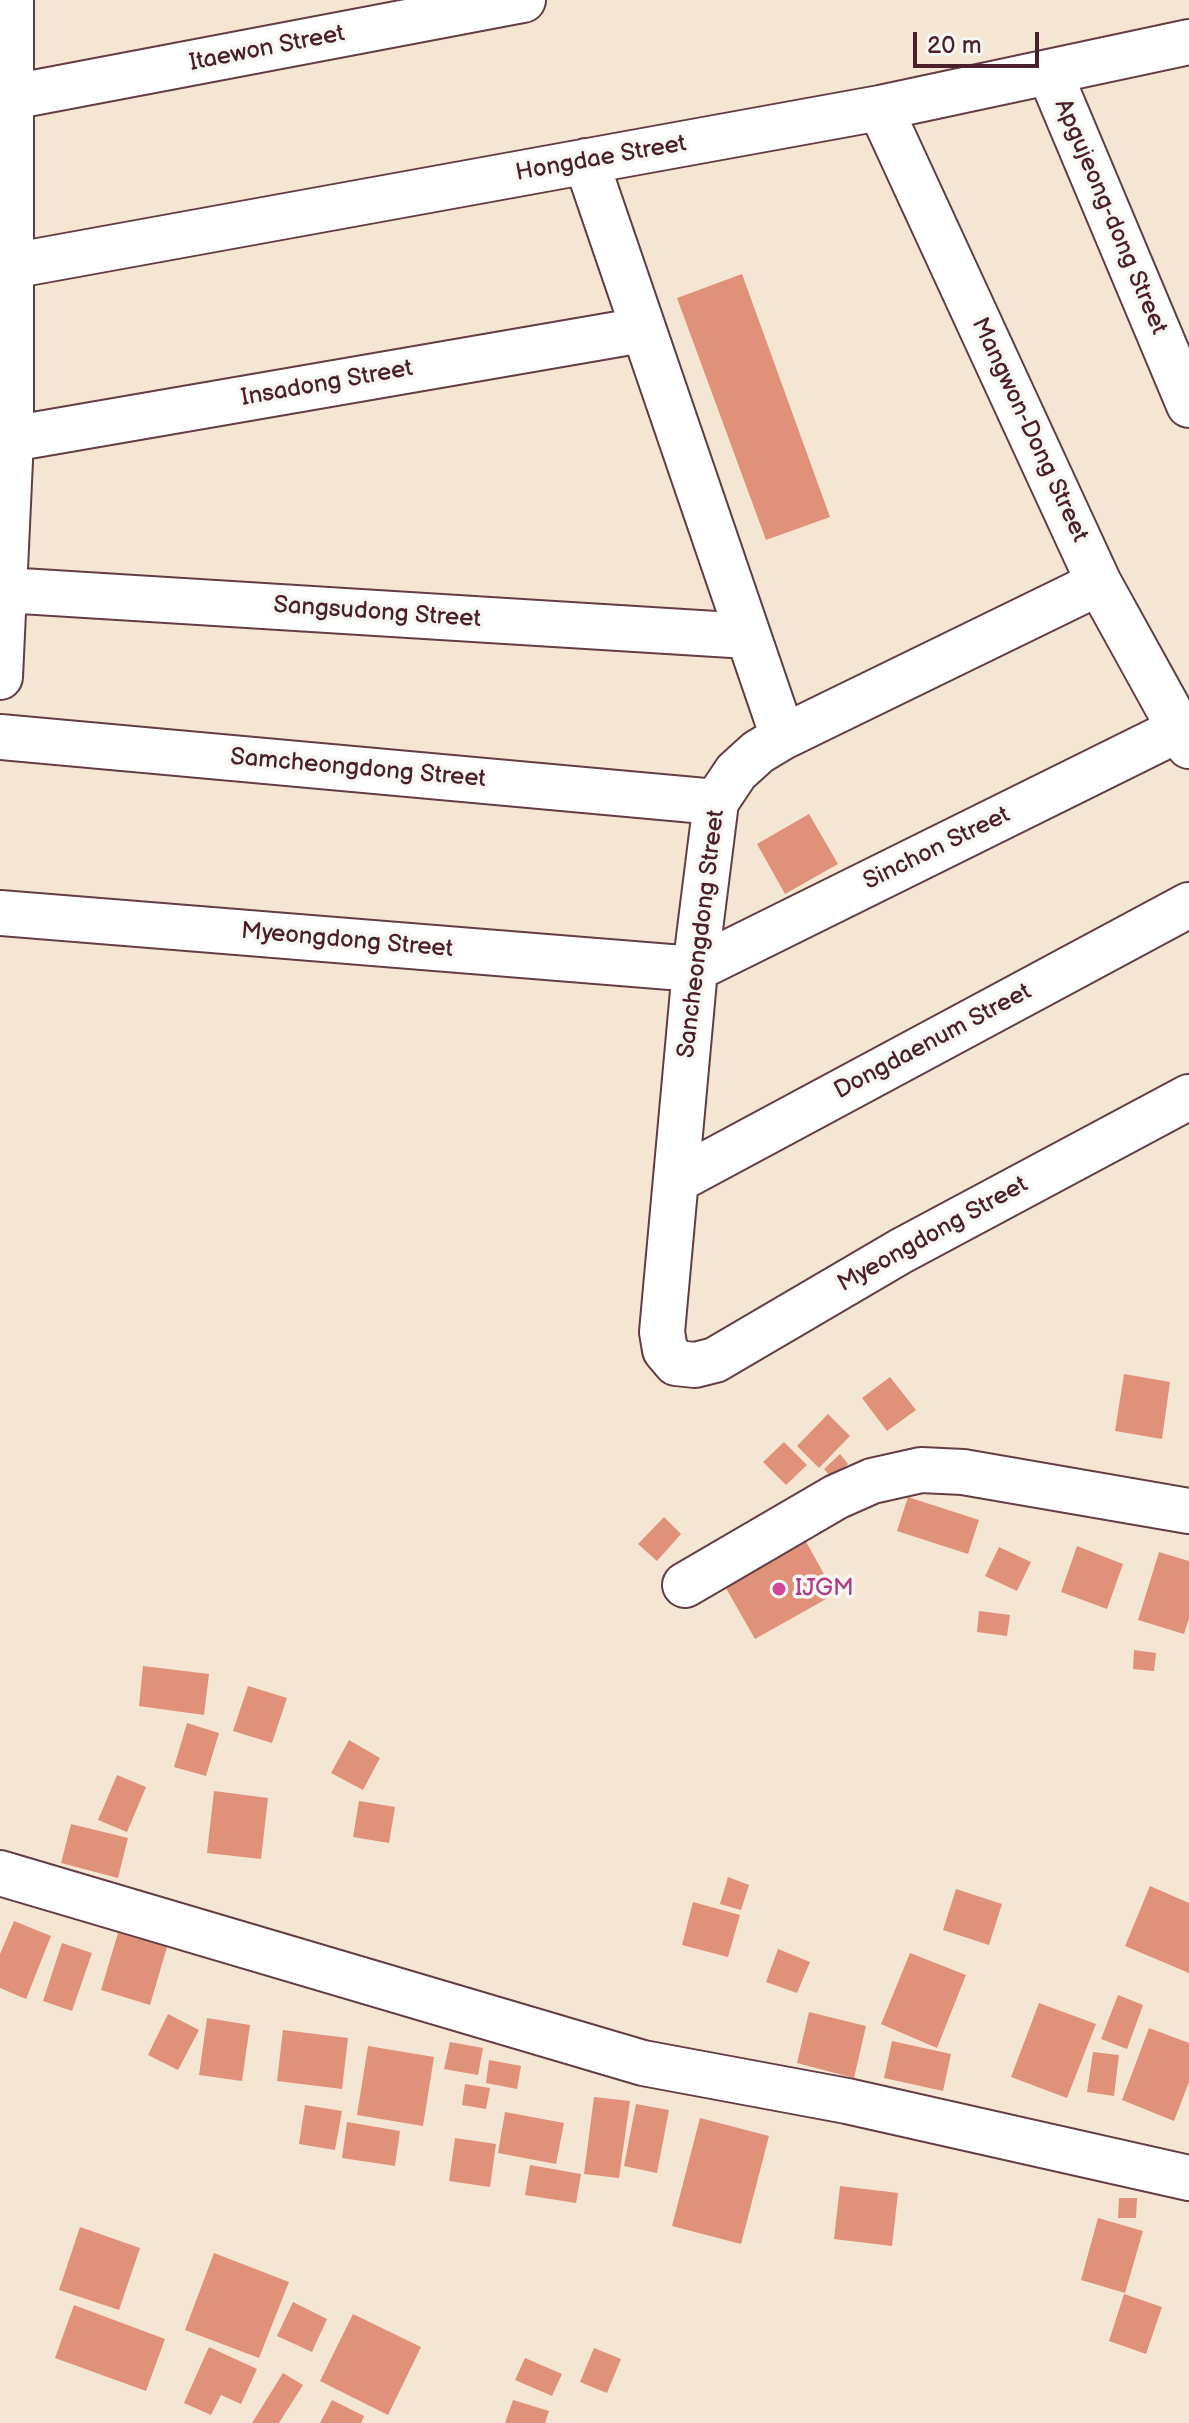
<!DOCTYPE html>
<style>
body{margin:0}
#map{position:relative;width:1189px;height:2423px;overflow:hidden;background:#f5e6d3;font-family:"Balsamiq Sans",sans-serif}
canvas{display:block}
.scale{position:absolute;left:913px;top:32px;width:126px;height:36px;box-sizing:border-box;border:4px solid #4a1f2b;border-top:0;padding-left:10px;font-size:24px;line-height:28px;white-space:nowrap;color:#4a1f2b;-webkit-text-stroke:6px #f6f6f2;paint-order:stroke}
</style>
<div id="map">
<canvas width="1189" height="2423"></canvas>
<div class="scale">20 m</div>
</div>
<script>
const c = document.querySelector('canvas').getContext('2d');
c.lineJoin = 'round';
function fill(path, color) {
  c.fillStyle = color;
  c.fill(path, 'evenodd');
}
function strokePath(path, color, width, dash) {
  c.strokeStyle = color;
  c.lineWidth = width;
  c.lineCap = dash ? 'butt' : 'round';
  c.setLineDash(dash || []);
  c.stroke(path);
}
function write(font, color, halo, rows, align = 'center') {
  c.font = font + ' "Balsamiq Sans",sans-serif';
  c.lineWidth = 7;
  c.setLineDash([]);
  c.textBaseline = 'middle';
  c.strokeStyle = halo;
  c.fillStyle = color;
  for (const [text, x, y, turn = 0] of rows) {
    c.save();
    c.translate(x, y);
    c.rotate((+turn || 0) * Math.PI / 180);
    c.textAlign = isNaN(turn) ? turn : align;
    if (halo) c.strokeText(text, 0, 0);
    c.fillText(text, 0, 0);
    c.restore();
  }
}
fill(new Path2D(`
 M742,274l88,243 -64,23 -89,-242z
 M809,814l29,50 -53,30 -28,-50z
 M1124,1374l46,8 -8,57 -47,-8z
 M890,1377l26,33 -29,21 -25,-33z
 M828,1414l22,22 -31,32 -22,-22z
 M784,1442l23,23 -21,20 -23,-23z
 M840,1454l8,10 -16,14 -8,-9z
 M908,1497l71,23 -11,34 -71,-23z
 M664,1517l17,17 -24,27 -19,-17z
 M804,1538l31,56 -80,45 -32,-56z
 M1077,1546l46,18 -16,45 -46,-17z
 M999,1547l32,15 -14,29 -32,-15z
 M1159,1552l30,9v57l-5,16 -46,-14z
 M979,1611l31,4 -3,21 -30,-4z
 M1134,1650l22,3 -2,18 -21,-2z
 M143,1666l66,8 -5,41 -65,-9z
 M248,1686l39,12 -15,45 -39,-12z
 M187,1723l32,10 -13,43 -32,-9z
 M349,1740l31,18 -17,32 -32,-17z
 M117,1775l29,12 -19,45 -29,-12z
 M214,1791l54,7 -7,61 -54,-6z
 M359,1801l36,6 -6,36 -36,-6z
 M71,1824l57,14 -10,40 -57,-15z
 M728,1877l21,8 -8,25 -21,-6z
 M1150,1886l39,17v70l-64,-27z
 M956,1889l46,15 -13,41 -46,-15z
 M693,1902l47,13 -12,42 -46,-12z
 M14,1921l37,15 -25,63 -26,-11v-34z
 M118,1933l49,14 -17,58 -49,-15z
 M62,1943l30,10 -20,58 -29,-10z
 M778,1949l32,13 -13,31 -31,-11z
 M910,1953l56,22 -29,73 -56,-24z
 M1118,1995l25,10 -16,44 -26,-10z
 M1039,2003l57,21 -29,74 -56,-21z
 M809,2012l57,14 -12,52 -57,-15z
 M168,2014l31,16 -21,40 -30,-15z
 M207,2018l43,7 -8,56 -43,-6z
 M1149,2028l40,15v39l-15,39 -52,-21z
 M283,2030l65,8 -6,51 -65,-8z
 M892,2041l59,13 -8,37 -59,-13z
 M450,2042l33,6 -5,27 -34,-6z
 M368,2046l66,11 -11,69 -66,-11z
 M1093,2052l26,3 -5,41 -27,-4z
 M489,2060l32,6 -4,23 -31,-6z
 M465,2084l25,4 -4,21 -24,-4z
 M594,2097l36,4 -11,77 -35,-4z
 M636,2104l33,6 -12,63 -33,-7z
 M305,2105l37,6 -7,39 -36,-6z
 M505,2112l59,11 -8,41 -58,-11z
 M700,2118l69,18 -28,108 -69,-18z
 M347,2122l53,9 -5,35 -53,-8z
 M455,2138l41,6 -6,43 -41,-6z
 M530,2165l51,9 -5,29 -51,-8z
 M840,2186l58,7 -6,53 -58,-7z
 M1119,2198h18l-1,20h-18z
 M1098,2218l45,13 -18,62 -44,-13z
 M80,2227l60,21 -21,62 -60,-20z
 M214,2253l75,29 -30,76 -74,-28z
 M1124,2294l38,13 -16,47 -37,-13z
 M293,2302l34,17 -15,33 -35,-16z
 M74,2305l91,34 -19,52 -91,-33z
 M353,2314l68,33 -33,68 -68,-34z
 M209,2347l48,22 -16,35 -20,-9 -10,20 -27,-12z
 M594,2348l27,11 -14,34 -27,-11z
 M525,2358l37,16 -10,22 -37,-16z
 M283,2373l20,12 -24,38h-27z
 M332,2400l32,16 -3,7h-41z
 M513,2400l36,11 -4,12h-40z`), '#e09179');
const minor = new Path2D(`
 M1050,74l139,331
 M12,97l511,-97
 M880,108l219,475 90,163
 M586,161l197,576
 M11,266l869,-158 309,-66
 M11,439l631,-109
 M1099,583l-316,154 -25,15 -22,20 -20,30 -21,167 -33,363 3,18 11,13 19,2 20,-5 186,-109 288,-154
 M5,590l743,46
 M0,677l11,-238v-439
 M0,737l716,65
 M0,913l695,56 485,-240
 M677,1180l512,-275
 M685,1585l151,-88 36,-16 49,-11 42,2 226,39
 M0,1873l643,190 204,38 342,77`);
strokePath(minor, '#643d44', 48);
strokePath(minor, '#fff', 44);
for (const [x, y, r, color] of [
 [779,1589,8,"#d1479c"]
]) {
  const dot = new Path2D();
  dot.arc(x, y, r, 0, 2 * Math.PI);
  c.fillStyle = color;
  c.fill(dot);
  strokePath(dot, '#f6f6f2', 3);
}
write('24px', '#4a1f2b', '#f6f6f2', [
 ["Itaewon Street",267,49,-11],
 ["Hongdae Street",601,159,-10],
 ["Apgujeong-dong Street",1110,217,67],
 ["Insadong Street",327,384,-10],
 ["Mangwon-Dong Street",1029,430,65],
 ["Sangsudong Street",377,613,4],
 ["Samcheongdong Street",358,769,5],
 ["Sinchon Street",937,849,-26],
 ["Sancheongdong Street",702,934,-83],
 ["Myeongdong Street",347,941,5],
 ["Dongdaenum Street",933,1042,-28],
 ["Myeongdong Street",933,1235,-29]
]);
write('24px', '#b23c85', '#f6f6f2', [
 ["IJGM",795,1589]
], 'left');
</script>
